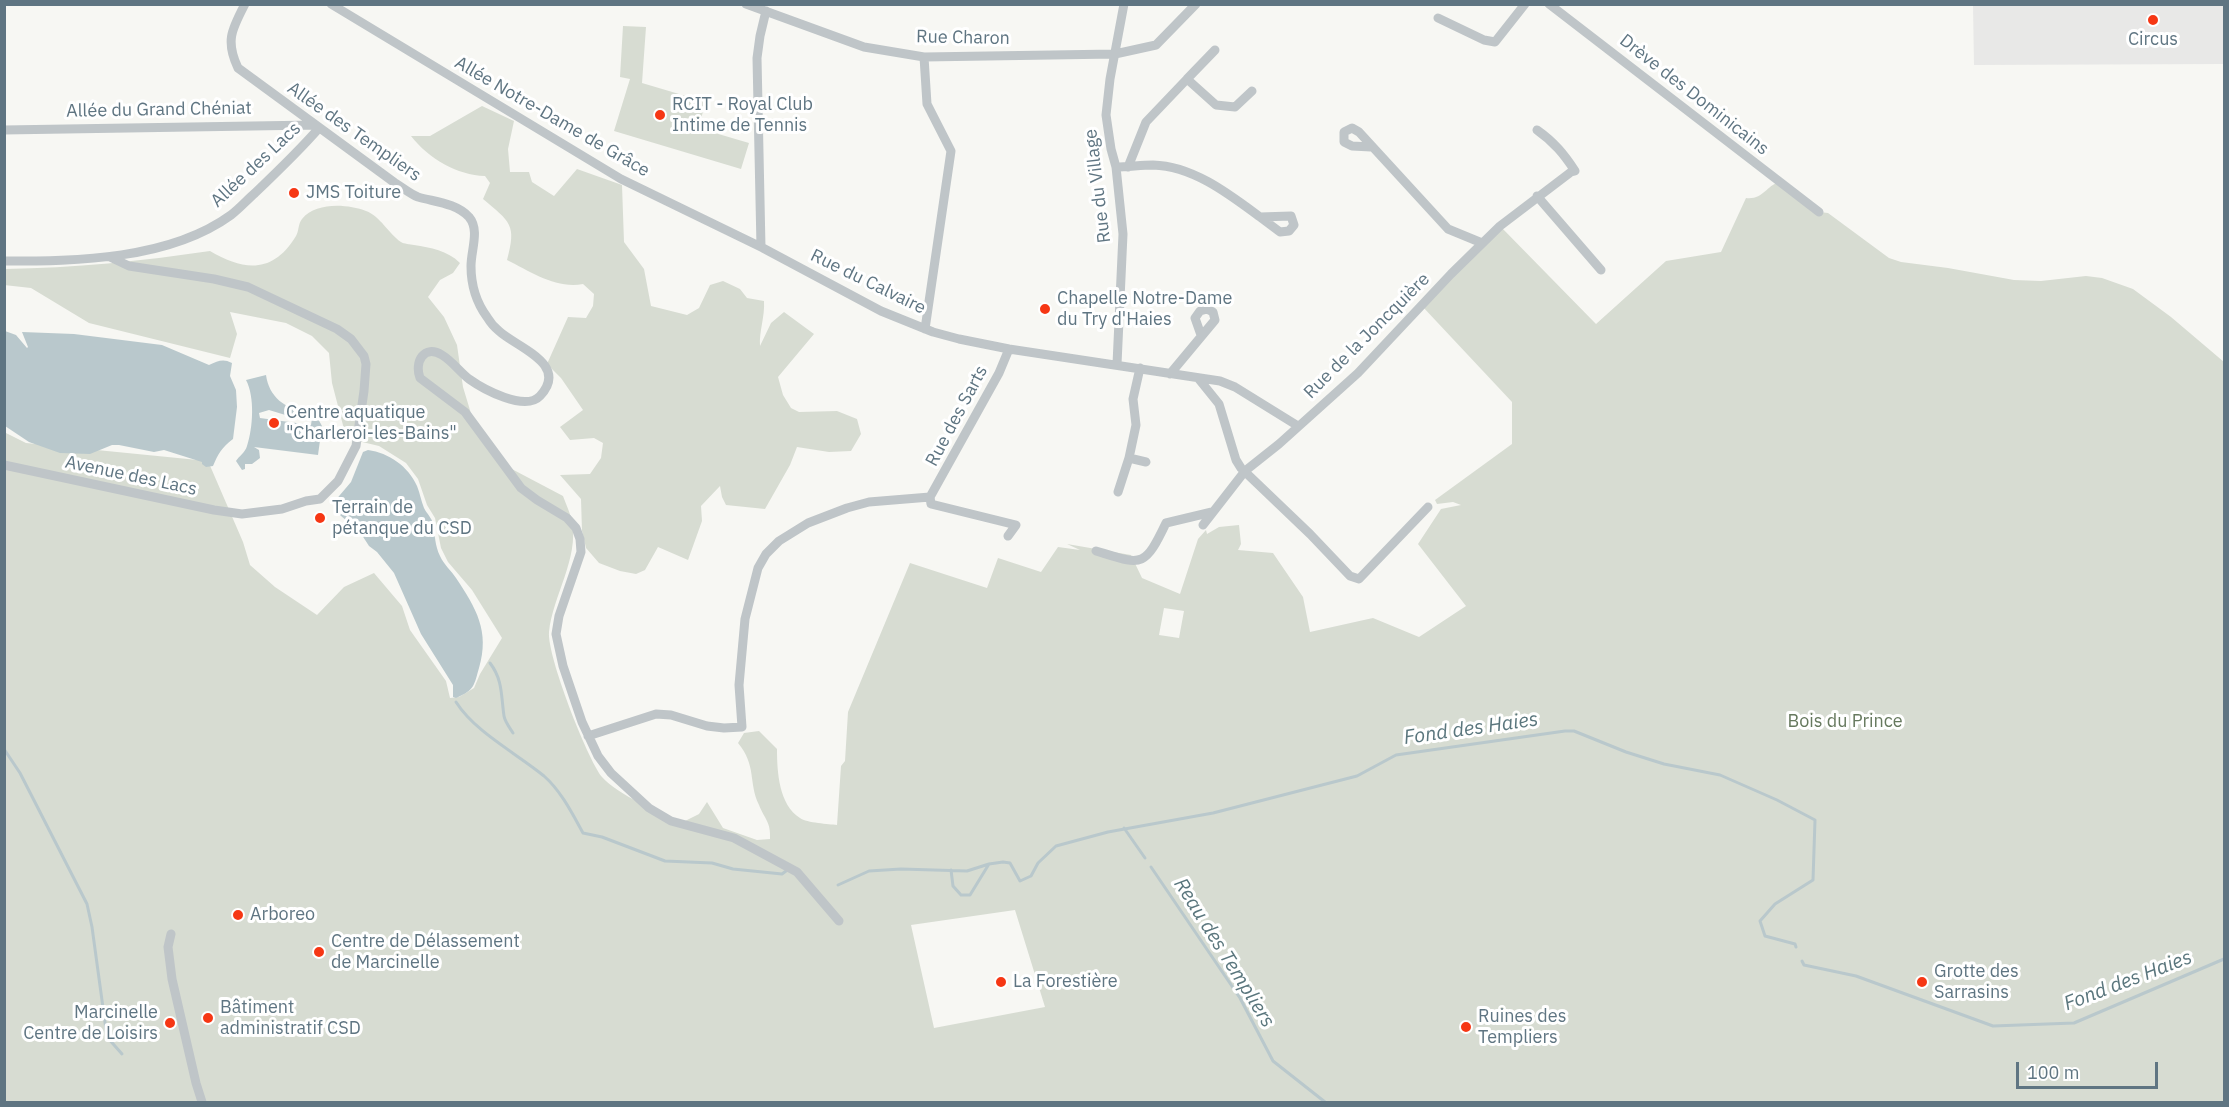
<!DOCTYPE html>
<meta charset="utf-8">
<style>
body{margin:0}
#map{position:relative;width:2229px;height:1107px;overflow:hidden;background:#f7f7f3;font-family:"IBM Plex Sans",sans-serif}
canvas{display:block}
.frame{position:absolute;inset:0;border:6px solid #5f7582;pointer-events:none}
.scale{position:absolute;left:2016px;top:1062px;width:142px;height:27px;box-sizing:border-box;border:3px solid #5f7582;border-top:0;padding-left:8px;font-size:18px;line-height:21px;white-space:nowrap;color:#5f7582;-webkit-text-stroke:4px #fff;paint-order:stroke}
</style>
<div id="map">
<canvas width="2229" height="1107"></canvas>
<div class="frame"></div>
<div class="scale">100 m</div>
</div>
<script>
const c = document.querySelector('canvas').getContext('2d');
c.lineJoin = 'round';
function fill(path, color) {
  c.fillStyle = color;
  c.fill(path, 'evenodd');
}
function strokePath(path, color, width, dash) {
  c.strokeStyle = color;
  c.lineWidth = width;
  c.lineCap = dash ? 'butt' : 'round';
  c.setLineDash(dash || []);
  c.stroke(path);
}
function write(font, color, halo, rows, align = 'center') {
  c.font = font + ' "IBM Plex Sans",sans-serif';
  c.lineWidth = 6;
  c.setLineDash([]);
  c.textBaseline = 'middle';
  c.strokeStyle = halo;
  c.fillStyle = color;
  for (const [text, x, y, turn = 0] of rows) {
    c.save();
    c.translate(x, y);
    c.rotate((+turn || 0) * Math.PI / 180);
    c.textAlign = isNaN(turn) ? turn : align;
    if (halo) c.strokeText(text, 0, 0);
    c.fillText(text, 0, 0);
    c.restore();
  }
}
fill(new Path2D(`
 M1973,5h251v59l-250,1z`), '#e8e8e7');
fill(new Path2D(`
 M623,26l23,1 -4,56 64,19 -8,26 51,15 -8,26 -127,-38 16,-52 -10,-2z
 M482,106l32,15 -6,28 2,23h19l3,10 22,14 23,-27 45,16 2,57 20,27 7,37 36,9 12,-7 11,-23 13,-4 17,8 7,9 17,3c1,16 -5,30 -4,45l11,-23 13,-11 30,22 -36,43 5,18 8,13 8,4 38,-1 20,8 4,15 -10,17 -22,1 -32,-5 -7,18 -25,44 -39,-4 -4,-8 -2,-11 -19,20 1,15 -14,39 -30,-13 -13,23 -9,4 -16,-3 -21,-8 -13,-15 -4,-17 -1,-32 -21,-24 30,-1 11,-16 2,-15 -9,-5 -24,2 -10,-13 23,-17 -22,-32 -14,-14 21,-47 18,1 7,-12 1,-12 -11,-10c-27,5 -52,-12 -76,-24 10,-36 3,-38 -24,-61l7,-16 -5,-7c-28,-1 -56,-17 -74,-40h19z
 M1779,182l32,29 17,2 61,45 12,4 47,6 66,12 27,1 45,-5 16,2 31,11 38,28 53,45v740h-2219l-1,-670 22,11 182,18 35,81 7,23 25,22 42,28 27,-28 30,-14 28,33 8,24 36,51 4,17 9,-1 15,-9 6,-14 22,-36 -30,-48 -24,-28 -7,-14 -6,-30 -8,-13 -9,-26 -12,-16 -27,-17 -21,-5 -7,-9 -7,-3 -12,-46 -3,-30 -17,-17 -26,-13 -56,-11 7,22 -7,24 -141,-35 -58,-35 -27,-3 1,-16c69,-1 137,-8 205,-18 34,20 63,23 86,-15 3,-5 2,-12 6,-17 14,-17 45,-15 64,-8 14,5 23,23 35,31 3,2 9,2 13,3 17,3 33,5 46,18l-7,10 -13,7 -12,17 16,20 13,28 6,42 13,43 32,37 55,29c3,8 7,17 9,25 7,38 -19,74 -23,111 -2,24 38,126 53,145 15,17 58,36 79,46l18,-9 8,-12 16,26 34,12 13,-1c1,-17 -5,-19 -11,-34 -11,-23 -2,-39 -21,-62l6,-10 15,-2 18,18c0,23 2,56 23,69 7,5 29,6 37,7l4,-59 4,-5 3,-49 62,-149 77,25 11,-30 43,14 17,-25 22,3 -13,-6 64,11 11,23 38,16 18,-55 8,-9 1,4 12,-7 20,-2 2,19 -3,6 35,3 30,44 7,35 63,-14 46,19 47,-31 -48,-62 23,-35 20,-4 -8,-3 -16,2 -2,-4 77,-56v-42l-90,-96 78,-80 96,98 70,-63 55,-9 25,-54c17,2 20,-12 33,-16zM1164,608l20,3 -5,27 -20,-3zM1015,910l30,97 -111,21 -23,-103z`), '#d7dcd2');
fill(new Path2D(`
 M5,331l11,4 11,13 1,-1 -6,-15 52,2 88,11 47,20c9,-4 14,-7 23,-2l-2,13 6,14 1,17 -4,32c-11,8 -15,15 -20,27l-7,1 -4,-3v-2l-38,-12 -10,2 -35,-7h-7l-22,9 -30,-1 -31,-11 -24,-16z
 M266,375c3,22 19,34 41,37v5h-15l-23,-7 -10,3 1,5 51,7 1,-7 5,-1 5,9 -4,29 -64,-8 5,3 1,8 -8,6h-7v5l-3,1 -6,-9c3,-5 9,-8 11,-15 6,-18 8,-49 -1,-66z
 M368,450c21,3 40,16 49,36 3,7 4,15 7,22 3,6 8,10 9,16 2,11 2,22 7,32 4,9 11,14 16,22 20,30 34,53 23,90 -5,17 -4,22 -23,30l-3,-1v-12l-32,-51 -27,-61 -17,-21 -8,-6 -9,-14 -26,-22v-8l17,-20 12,-30z`), '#b9c8cc');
strokePath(new Path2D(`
 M490,663c13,17 11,33 14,53 1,6 6,12 9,17
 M456,702c19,30 60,51 88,74 17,15 28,37 39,57l19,4 63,24 47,2 21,6 49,5 4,-3
 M4,749l16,24 67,131 5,23 15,110 15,17
 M1124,828l21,30
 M1151,867l89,131 33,63 52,41
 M951,870l2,16 8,9h9l19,-31
 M838,885l31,-14 32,-2 66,2 22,-7 14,-2 7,1 10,18 11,-5 7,-13 18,-17 52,-14 105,-19 144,-37 39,-21 169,-24h9l52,21 38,12 56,11 57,25 38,20 -2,60 -38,24 -15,17 5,15 30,8 1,3
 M1802,961l2,4 52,11 137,50 81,-3 150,-64`), '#b9c8cc', 3);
strokePath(new Path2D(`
 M245,4c-13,25 -20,37 -7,64l157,115c7,4 15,11 23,14 17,5 38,6 51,20 11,13 2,33 2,49 0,18 5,36 16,51 3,5 7,10 12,14 17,16 71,33 41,65 -15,16 -57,-7 -71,-17 -9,-7 -17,-18 -27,-24 -18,-11 -28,7 -22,23l45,34 56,76 16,12 30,18 9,10 4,11 1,13 -22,64 -3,18 7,32 19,56 16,34 13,17 38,35 22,13 63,17 63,34 42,49
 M331,4l290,175 140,68 120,64 52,21 26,7 50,10 211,32 15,6 63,39
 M746,4l118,43 60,10 191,-3 41,-9 40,-41
 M1549,4l270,208
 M1438,18l46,22 11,2 30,-38
 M924,57l3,47 24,47 -26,178
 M1187,79l28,-29
 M4,130l310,-5
 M1371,147l-19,-1 -8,-4v-10l8,-4 7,4 89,97 34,14
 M1116,167c12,0 25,-2 37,-2 40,1 76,29 107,52l31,-1 3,9 -5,6 -9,1 -20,-15
 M1128,167l18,-45 41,-43 29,26 19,2 17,-16
 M1537,196l64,74
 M761,247l-4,-189 3,-22 6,-25
 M4,261c73,0 165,-1 227,-46 8,-6 16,-15 24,-22 22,-21 44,-42 64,-65
 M1117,364l6,-130 -7,-67 -5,-18 -5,-34 4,-36 14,-75
 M1170,374l45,-54 -2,-8 -6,-3 -7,2 -5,7 6,17
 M1198,378l21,26 17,56 5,8 69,66 40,42 9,3 69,-72
 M1129,458l17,4
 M4,465l210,45 28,4 40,-5 24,-8 14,-2 18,-18 18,-35 8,-55 2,-27 -2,-8 -13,-17 -14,-10 -89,-42 -34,-8 -85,-13 -19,-9
 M1118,492l11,-34 7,-33 -3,-26 7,-31
 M930,497l1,7 85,21 -8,11
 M1203,525l42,-54 34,-27 79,-71 93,-99 49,-48 71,-54 4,-1c-11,-17 -21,-29 -38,-41
 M1096,551c46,14 48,18 70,-28l46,-11
 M588,736l68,-22 15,1 36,11 17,2 18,-1 -3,-42 6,-66 13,-51 8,-14 13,-13 29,-18 39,-15 22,-6 61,-5 69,-124 10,-24
 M171,934l-3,13 4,32 24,104 6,19`), '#bfc5c8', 9);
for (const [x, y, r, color] of [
 [2153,20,6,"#f63714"],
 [660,115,6,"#f63714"],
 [294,193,6,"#f63714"],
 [1045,309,6,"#f63714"],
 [274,423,6,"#f63714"],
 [320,518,6,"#f63714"],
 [238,915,6,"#f63714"],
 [319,952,6,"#f63714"],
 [1001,982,6,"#f63714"],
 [1922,982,6,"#f63714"],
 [208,1018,6,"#f63714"],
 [170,1023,6,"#f63714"],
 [1466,1027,6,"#f63714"]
]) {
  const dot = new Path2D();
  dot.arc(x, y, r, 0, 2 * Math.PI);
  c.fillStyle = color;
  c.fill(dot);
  strokePath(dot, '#fff', 2);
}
write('18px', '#5f7582', '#fff', [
 ["Rue Charon",963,38,1],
 ["Drève des Dominicains",1694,95,38],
 ["Allée du Grand Chéniat",159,110,-1],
 ["Allée Notre-Dame de Grâce",552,117,30],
 ["Allée des Templiers",354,132,35],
 ["Allée des Lacs",256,165,-43],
 ["Rue du Village",1098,186,-97],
 ["Rue du Calvaire",868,282,26],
 ["Rue de la Joncquière",1367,336,-45],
 ["Rue des Sarts",957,416,-62],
 ["Avenue des Lacs",131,476,12]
]);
write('18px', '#5f7582', '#fff', [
 ["Circus",2153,40,"center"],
 ["RCIT - Royal Club",672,105],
 ["Intime de Tennis",672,126],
 ["JMS Toiture",306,193],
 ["Chapelle Notre-Dame",1057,299],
 ["du Try d'Haies",1057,320],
 ["Centre aquatique",286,413],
 ["\"Charleroi-les-Bains\"",286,434],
 ["Terrain de",332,508],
 ["pétanque du CSD",332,529],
 ["Arboreo",250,915],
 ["Centre de Délassement",331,942],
 ["de Marcinelle",331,963],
 ["Grotte des",1934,972],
 ["Sarrasins",1934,993],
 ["La Forestière",1013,982],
 ["Bâtiment",220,1008],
 ["administratif CSD",220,1029],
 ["Marcinelle",158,1013,"right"],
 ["Centre de Loisirs",158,1034,"right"],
 ["Ruines des",1478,1017],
 ["Templiers",1478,1038]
], 'left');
write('18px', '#66795e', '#fff', [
 ["Bois du Prince",1845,722]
]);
write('italic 20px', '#5a767d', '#fff', [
 ["Fond des Haies",1471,729,-8],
 ["Reau des Templiers",1224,953,58],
 ["Fond des Haies",2128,981,-21]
]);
</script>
